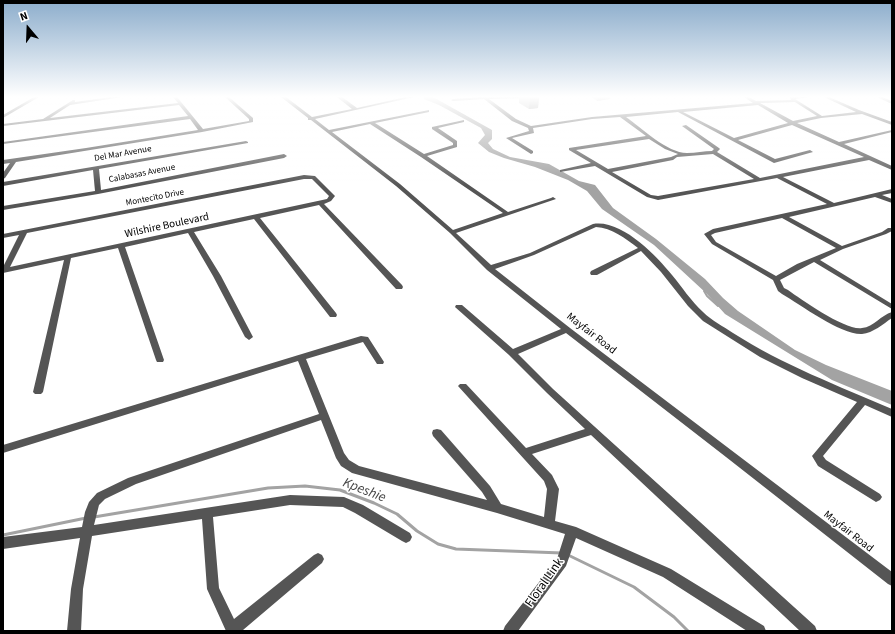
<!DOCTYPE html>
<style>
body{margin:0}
#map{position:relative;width:895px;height:634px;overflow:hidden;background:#fff;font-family:"Source Sans 3",sans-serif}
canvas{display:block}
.frame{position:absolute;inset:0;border:4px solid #000;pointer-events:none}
.north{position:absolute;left:8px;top:8px;width:40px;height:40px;-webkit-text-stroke:3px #fff;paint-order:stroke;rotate:341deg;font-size:11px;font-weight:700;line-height:16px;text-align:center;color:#000}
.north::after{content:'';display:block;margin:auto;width:14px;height:18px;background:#000;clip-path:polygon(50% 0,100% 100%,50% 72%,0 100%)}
</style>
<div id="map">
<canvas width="895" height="634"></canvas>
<div class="frame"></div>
<div class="north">N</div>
</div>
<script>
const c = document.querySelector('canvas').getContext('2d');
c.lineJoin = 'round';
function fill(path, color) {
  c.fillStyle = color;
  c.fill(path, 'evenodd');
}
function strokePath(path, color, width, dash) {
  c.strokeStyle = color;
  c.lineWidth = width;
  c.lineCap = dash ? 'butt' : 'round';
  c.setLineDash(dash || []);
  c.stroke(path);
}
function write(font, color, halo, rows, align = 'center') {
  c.font = font + ' "Source Sans 3",sans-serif';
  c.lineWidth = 3;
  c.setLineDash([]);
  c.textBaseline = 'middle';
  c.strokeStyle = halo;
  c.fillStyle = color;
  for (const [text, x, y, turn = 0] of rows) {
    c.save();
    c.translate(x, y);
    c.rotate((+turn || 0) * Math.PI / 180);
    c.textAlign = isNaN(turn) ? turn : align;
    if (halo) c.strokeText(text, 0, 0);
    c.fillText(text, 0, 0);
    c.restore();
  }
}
fill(new Path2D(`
 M423,97h10l59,33v9l-4,4 5,6 17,8 39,7 30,17 16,4 18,23 43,31 49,40 18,19 15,13 57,39 31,15 66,26v14l-60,-25 -107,-66 -19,-21 -52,-48 -52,-36 -15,-18 -19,-11 -33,-13 -31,-9 -15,-6 -11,-9 7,-8 -4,-7 -42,-23 -15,-6z`), '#a3a3a3');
strokePath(new Path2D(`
 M704,291l3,5 11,10`), '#a3a3a3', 2);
strokePath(new Path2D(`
 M94,517l174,-29 37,-2 35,4 34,13 23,11 20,17 21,13 18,5 106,4
 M3,535l83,-17
 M568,555l66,32 40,30 14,14`), '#a3a3a3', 3);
fill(new Path2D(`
 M34,97h5l-36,21v-3z
 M111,97h11l-52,8 -20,13 128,-15 -5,-6h4l26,32 46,-8v-2l-24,-22h4l24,21v4l-51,10 -186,30 -11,16 -2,1v-6l7,-10 -7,1v-4l83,-12 112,-18 -8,-11 -187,25v-2l185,-26 -9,-11 -176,21v-2l40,-5 30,-19h2v2z
 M281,97h5l26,20 40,-8 -15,-12h5l15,11 49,-11h8l-99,22 14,11 100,-20v2l-54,11 49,31 29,-9v-2l-21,-14v-2l32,-7v2l-26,6 19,13v6l-30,9 81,56 43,-14 2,-1 3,2 -100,34 35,32 39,-12 63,-29c28,-5 63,31 79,51 10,12 19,26 31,37 9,9 20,14 30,21 50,32 106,53 159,76v8l-27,-12 -42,51 3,4 54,34 2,3 -2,3 -4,2 -58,-36 -6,-10 45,-54 -55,-24 -42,-21 -57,-36 -15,-15 -27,-34 -20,-21 -44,24h-6l-1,-2 1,-2 47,-23c-13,-10 -26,-20 -42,-21l-62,28 -39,14 75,59 322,244v14l-4,-2 -162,-127 -160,-124 -48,21 35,35 262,237 2,5h-17l-209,-196 -59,19 20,21 7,14 -4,32 21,6 95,42 93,57 2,5h-19l-84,-54 -87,-39 -10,28 -48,65h-15l2,-5 52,-67 8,-25 -68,-21 -145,-40 -11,-7 -5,-8 -15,-38 -185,64 -31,15 -6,6 -5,20 196,-30 54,2 19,8 47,28 2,4 -2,4 -4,2 -4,-2 -47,-28 -12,-6 -53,-2 -77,12 6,71 15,31 80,-64 4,-2 4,2 2,4 -2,4 -79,67 -3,1h-14l-19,-42 -5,-70 -110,17 -9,53 -2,42h-14l4,-42 9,-51 -77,11v-12l79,-10 3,-15 4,-10 8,-9 31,-15 191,-64 -21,-53 -295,92v-8l358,-109 7,1 16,25 -1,2h-6l-14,-22 -57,17 38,94 5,7 10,6 128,34 -5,-8 -49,-56 -1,-3 1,-3 4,-1 4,1 49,56 11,18 43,13 3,-28 -3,-8 -86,-95 2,-2h6l60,64 59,-19 -38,-36 -38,-38 -54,-48 1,-2h6l51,44 48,-20 -74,-59 -37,-37 -54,-47 -85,-66h-3v-2zM370,124l51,33 82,56 -50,17 -53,-46 -68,-52z
 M481,97h47l-2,1 -37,1 27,20 15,7 61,-9 161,-14 -9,-6h5l7,4 35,-1 -1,-3h19l-14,2 27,17 34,-4 -32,-15h5l30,13 33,12v3l-30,-11 -41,4 -24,5 42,19 53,-12v2l-48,12 48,22v4l-23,-10 -86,17 51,26 58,-14v4l-10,2 10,4v4l-17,-6 -86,20 53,29 40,-14 6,-4h4v3l-6,3 -43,15 -23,11 72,44v5l-78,-47 -34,18 4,8 4,2c14,10 58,41 74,38 12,-1 19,-13 30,-16v6c-9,6 -19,15 -30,16 -21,1 -61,-29 -80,-40l-4,-3 -5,-11 -61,-36 -8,-10 9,-5 114,-25 -50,-26 -119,22 -11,-3 -52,-31 -35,6v-2l31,-7 -22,-13v-2l77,-12 -26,-19 -28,2 -59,9 1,5 -22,5 21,13v2l-2,1 -25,-16 23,-7 -1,-3 -16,-7 -28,-22 -31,2 -2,-1 2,-1zM795,102l22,14 -24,5 -33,-18zM758,105l30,18 -54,15 -51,-26zM678,112l96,51 39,-11 -3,-2 -35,9 -37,-19 54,-15 72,32 -104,21 -43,-26 3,-3 -1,-1 -33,-23 -4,1 32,23 -2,2c-8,0 -16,2 -25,2 -20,0 -45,-25 -61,-36zM649,139l16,10 13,5 -7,3 -63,12 -32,-19zM713,154l41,25 -96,17 -7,-1 -39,-23 61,-12 4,-3zM782,218l54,30 -39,16 -21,12 -60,-34 -5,-7 4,-2z
 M877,97h5l10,4v3z
 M246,141l2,1v1l-149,26 2,21 183,-36 3,2 -3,2 -186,36 -95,16v-4l92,-15 -2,-21 -90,16v-4z
 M304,175l11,1 20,20 -4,5 -7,3 78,81 1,2 -1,2h-6l-77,-84 -59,13 76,95 1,2 -1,2h-6l-76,-98 -60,13 27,44 32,61 -4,3 -4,-3 -32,-61 -25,-43 -63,14 39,113 -1,2h-6l-1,-2 -38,-112 -47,10 -28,134 -2,2h-6l-2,-2 31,-132 -61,13v-6l16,-32 -16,3v-4zM304,179h8l17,17 -2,3 -317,68 17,-34z`), '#555');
fill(new Path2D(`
 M519,97h20l-1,11 -9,1 -10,-6z
 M591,97h19v2l-13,2z`), '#a9a9a9');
fill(new Path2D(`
 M530,97h9l-1,11 -9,1z
 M598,97h12v2l-13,2z`), '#898989');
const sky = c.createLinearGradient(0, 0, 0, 186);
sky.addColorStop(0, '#8cadcc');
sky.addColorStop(0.52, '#fff');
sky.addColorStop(1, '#ffffff00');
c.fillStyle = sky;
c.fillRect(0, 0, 895, 186);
write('9px', '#000', '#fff', [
 ["Del Mar Avenue",123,154,-10],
 ["Calabasas Avenue",142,174,-11],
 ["Montecito Drive",155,198,-11]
]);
write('11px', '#000', '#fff', [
 ["Wilshire Boulevard",167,226,-12],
 ["Mayfair Road",591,334,38],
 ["Mayfair Road",848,532,38]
]);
write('13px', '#000', '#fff', [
 ["Floral Link",545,583,-55]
]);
write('italic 14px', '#444', '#fff', [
 ["Kpeshie",364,491,21]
]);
</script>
